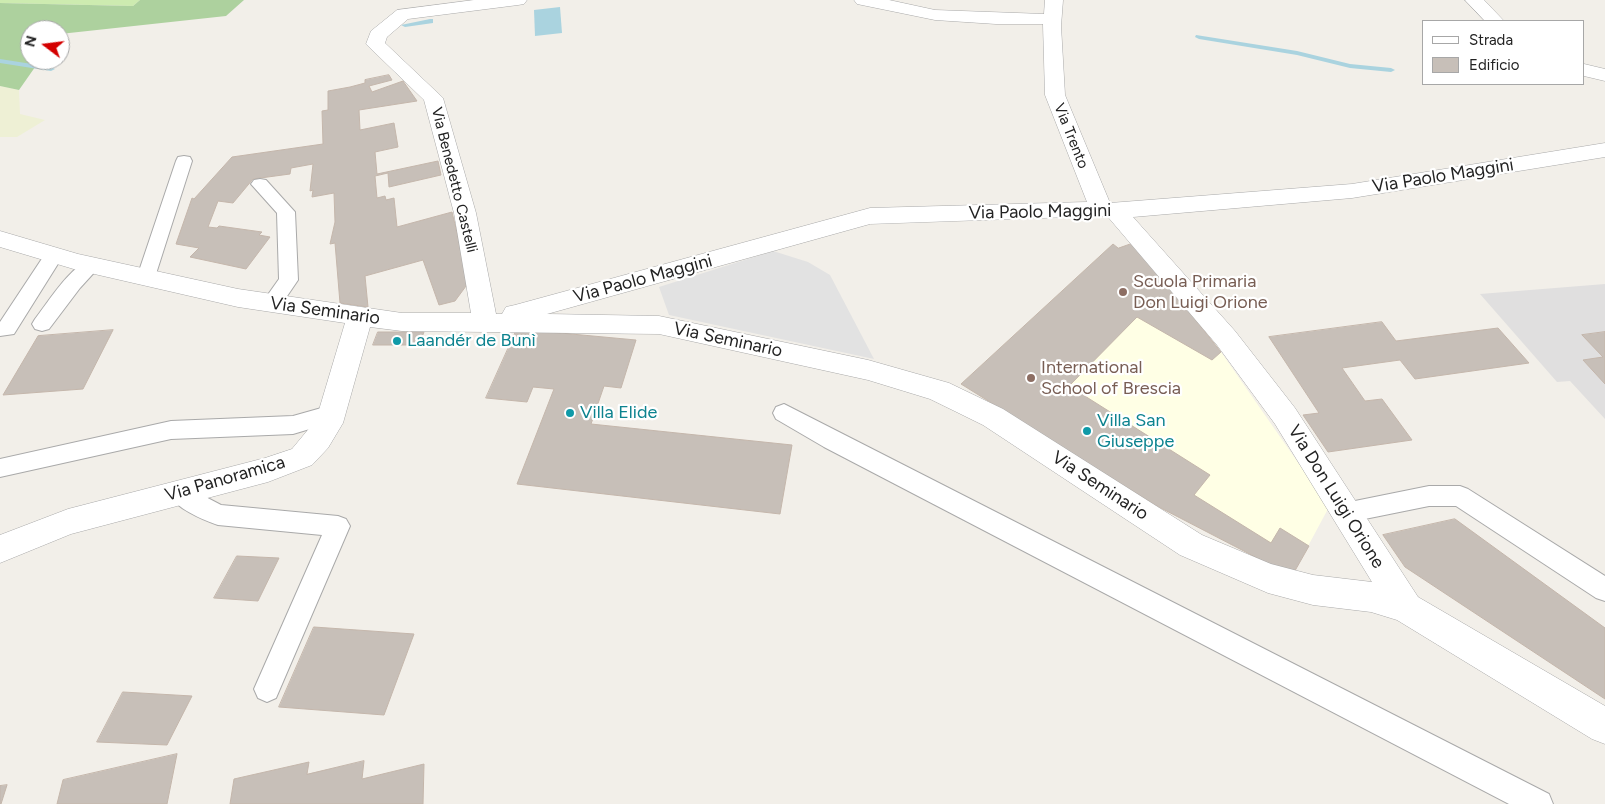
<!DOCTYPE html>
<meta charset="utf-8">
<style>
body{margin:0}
#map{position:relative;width:1605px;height:804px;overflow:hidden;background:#f2efe9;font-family:Figtree,sans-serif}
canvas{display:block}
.legend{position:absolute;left:1422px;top:20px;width:162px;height:65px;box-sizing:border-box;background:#fff;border:1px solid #a7a7a7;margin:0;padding:6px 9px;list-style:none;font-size:15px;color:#222}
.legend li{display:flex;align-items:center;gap:10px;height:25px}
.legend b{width:25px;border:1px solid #a7a7a7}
.north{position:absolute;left:20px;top:20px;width:50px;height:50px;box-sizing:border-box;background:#fff;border:1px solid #a7a7a7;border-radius:50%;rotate:285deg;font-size:14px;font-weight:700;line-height:20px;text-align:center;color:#222}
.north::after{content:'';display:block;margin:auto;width:18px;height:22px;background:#d40000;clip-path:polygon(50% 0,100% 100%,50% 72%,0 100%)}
</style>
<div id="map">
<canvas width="1605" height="804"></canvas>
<ul class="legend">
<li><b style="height:6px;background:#fff"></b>Strada</li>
<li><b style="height:14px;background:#c7bfb8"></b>Edificio</li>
</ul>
<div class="north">N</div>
</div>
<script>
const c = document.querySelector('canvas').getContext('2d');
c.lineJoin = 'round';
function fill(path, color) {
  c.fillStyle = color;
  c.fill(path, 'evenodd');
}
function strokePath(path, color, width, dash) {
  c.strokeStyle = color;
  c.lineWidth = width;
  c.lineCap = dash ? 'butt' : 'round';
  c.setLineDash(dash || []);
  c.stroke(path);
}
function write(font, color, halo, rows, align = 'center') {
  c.font = font + ' Figtree,sans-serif';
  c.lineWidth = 4.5;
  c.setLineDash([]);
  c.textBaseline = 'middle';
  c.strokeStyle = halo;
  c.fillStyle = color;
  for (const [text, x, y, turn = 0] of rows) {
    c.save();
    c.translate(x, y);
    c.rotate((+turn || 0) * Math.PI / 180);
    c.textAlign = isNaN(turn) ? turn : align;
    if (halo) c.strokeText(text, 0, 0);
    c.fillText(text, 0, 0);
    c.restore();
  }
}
fill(new Path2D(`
 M1605,284v135l-35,-38 -13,1 -77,-88z`), '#e0dfdf');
fill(new Path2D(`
 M1113,244l108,108 108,155 -37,69 -135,-70 -196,-122z`), '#ffffe5');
fill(new Path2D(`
 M0,86l19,4 1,24 25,6 -28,17h-17z`), '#eef0d5');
fill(new Path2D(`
 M0,0h140l-7,6 -133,-3z`), '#cdebb0');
fill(new Path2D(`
 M140,0h104l-18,16 -166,18v-4h-30v30h10l-21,30 -19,-4v-83l133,3z`), '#add19e');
fill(new Path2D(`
 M773,251l35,11 22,13 44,84 -205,-44 -10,-28z`), '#e2e2e2');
fill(new Path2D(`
 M560,7l2,26 -27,3 -1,-26z`), '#aad3df');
fill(new Path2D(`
 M430,19h3v4l-28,4 -4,-2z
 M1196,35l101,16 53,13 41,4 4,2 -4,2 -41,-4 -53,-13 -98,-16 -4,-2z
 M0,59l51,8 4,2 -4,2 -51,-8z`), '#aad3df');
const building = new Path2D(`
 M389,75l3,5 -23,6 3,6 31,-11 14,20 -58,9 1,20 34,-7 4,24 -23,5 2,22 61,-13 3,14 -52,12 -1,-14 -13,3 2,22 8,-2 1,4 8,-2 3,29 55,-15 17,70 -14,19 -16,4 -16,-45 -58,16 3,31 -28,-4 -5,-60 -5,1 5,-22 -1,-29 -22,4 1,-7 -3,1 3,-27 -22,4 -1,6 -37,5 -20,24 -15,-2 -10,26 9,1 2,-2 43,6 -3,3 11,2 -24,32 -56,-12 9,-9 -23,-4 16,-46 2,1 38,-42 91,-13 -1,-33 6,-1v-19l22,-4 15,-4v-3z
 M1134,243l87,109 -9,8 -75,-43 -68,69 141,89 -16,20 77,48 9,-15 29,18 -17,30 -135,-70 -196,-122 152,-140 5,4z
 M1382,322l14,19 102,-13 31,35 -114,16 -15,-19 -58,8 23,33 17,-2 30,41 -84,12 -25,-37 16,-2 -50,-76z
 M517,329l119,11 -15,48 -17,-2 -13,38 201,21 -12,69 -263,-30 37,-95 -21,-2 -6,15 -41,-4z
 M113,330l-30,59 -80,6 35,-59z
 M378,332h46l-5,13h-46z
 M1605,332v52l-22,-24 20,-3 -21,-22z
 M1455,519l150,109v71l-200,-132 -22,-32z
 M237,556l42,2 -21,43 -44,-3z
 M314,627l100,7 -30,81 -105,-8z
 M123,692l69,4 -25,49 -70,-3z
 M177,754l-10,50h-110l6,-24z
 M364,761l-2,18 62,-15 -1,40h-193l4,-25 75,-17 -2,12z
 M7,785l-6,19h-1v-18z`);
fill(building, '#c7bfb8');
strokePath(building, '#c4b6ab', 1);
const service = new Path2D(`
 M184,156l6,1 2,4 -37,116 -2,5 -7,2 -7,-2 -2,-5 39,-116 2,-4z
 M260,179l6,1 29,32 3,68 -19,28 -7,2 -7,-2 -3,-5 17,-24 -2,-66 -26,-29 3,-4z
 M54,249l7,2 2,4 -2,4 -47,75 -14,2v-14l47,-71z
 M92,259l7,1 2,5 -21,23 -31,41 -7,2 -7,-2 -3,-5 3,-5c14,-18 36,-54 57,-60z
 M784,404l765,390 4,10h-44l-685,-357 -48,-28 -3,-6 3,-6z
 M332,405l8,3 3,6 -3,6 -47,14 -122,5 -171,38v-18l171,-38 122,-5z
 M179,483l42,22 117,11 8,3 4,7 -74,172 -9,4 -9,-4 -4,-9 68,-154 -104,-10c-15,-5 -43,-17 -50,-32l3,-7z
 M1429,486h31l8,3 137,87v25l-9,-3 -140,-92h-27l-84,17 -8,-3 -4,-7 4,-7 8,-3z`);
const minor = new Path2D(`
 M474,0h53l-3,4 -6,1 -110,14 -21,18 -2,6 58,55 33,115 20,101h6l4,-7 9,-2 355,-97 217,-6 -42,-107 -2,-71h-47l-61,-4 -78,-16 -3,-4h35l46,10 109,4 1,-14h18l-2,26 4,69 45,108 242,-19 253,-41v14l-253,41 -219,19 102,114 60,77 123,189 187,109v38l-13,-5 -195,-119 -26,-8 -58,-7 -45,-12 -88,-38 -197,-130 -53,-26 -62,-19 -209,-46 -257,-3 -32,-4 -27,96 -15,25 -16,17 -44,17 -197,52 -71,29v-28l68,-26 197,-51 27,-9 24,-29 29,-97 -107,-16 -161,-37 -77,-23v-16l78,23 160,35 164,24h69l-17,-100 -30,-113 -58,-56 5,-13 26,-21zM1101,216l7,1 109,128 58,79 97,158 -59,-7 -42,-11 -69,-29 -199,-126 -54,-26 -81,-23 -209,-44 -112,-2 323,-90z
 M1465,0h19l20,21h-19z
 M1584,64l21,5v12l-21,-5z`);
strokePath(service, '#a9a9a9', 2);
strokePath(minor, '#a9a9a9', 1);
fill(service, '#fff');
fill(minor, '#fff');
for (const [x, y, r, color] of [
 [1123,292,5,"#8d6e63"],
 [397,341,5,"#0f9aa8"],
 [1031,378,5,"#8d6e63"],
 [570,413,5,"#0f9aa8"],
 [1087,431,5,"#0f9aa8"]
]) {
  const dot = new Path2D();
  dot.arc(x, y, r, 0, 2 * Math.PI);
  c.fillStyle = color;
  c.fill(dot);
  strokePath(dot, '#fff', 2);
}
write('15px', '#222', '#fff', [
 ["Via Trento",1071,136,68],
 ["Via Benedetto Castelli",454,180,76]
]);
write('18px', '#222', '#fff', [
 ["Via Paolo Maggini",1443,176,-9],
 ["Via Paolo Maggini",1040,212,-1],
 ["Via Paolo Maggini",643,279,-15],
 ["Via Seminario",325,311,8],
 ["Via Seminario",728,340,12],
 ["Via Panoramica",225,479,-16],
 ["Via Seminario",1100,486,33],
 ["Via Don Luigi Orione",1336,497,58]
]);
write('18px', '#785e54', '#fff', [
 ["Scuola Primaria",1133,282],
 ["Don Luigi Orione",1133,303],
 ["International",1041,368],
 ["School of Brescia",1041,389]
], 'left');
write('18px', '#0d838f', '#fff', [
 ["Laandér de Bunì",407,341],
 ["Villa Elide",580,413],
 ["Villa San",1097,421],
 ["Giuseppe",1097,442]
], 'left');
</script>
